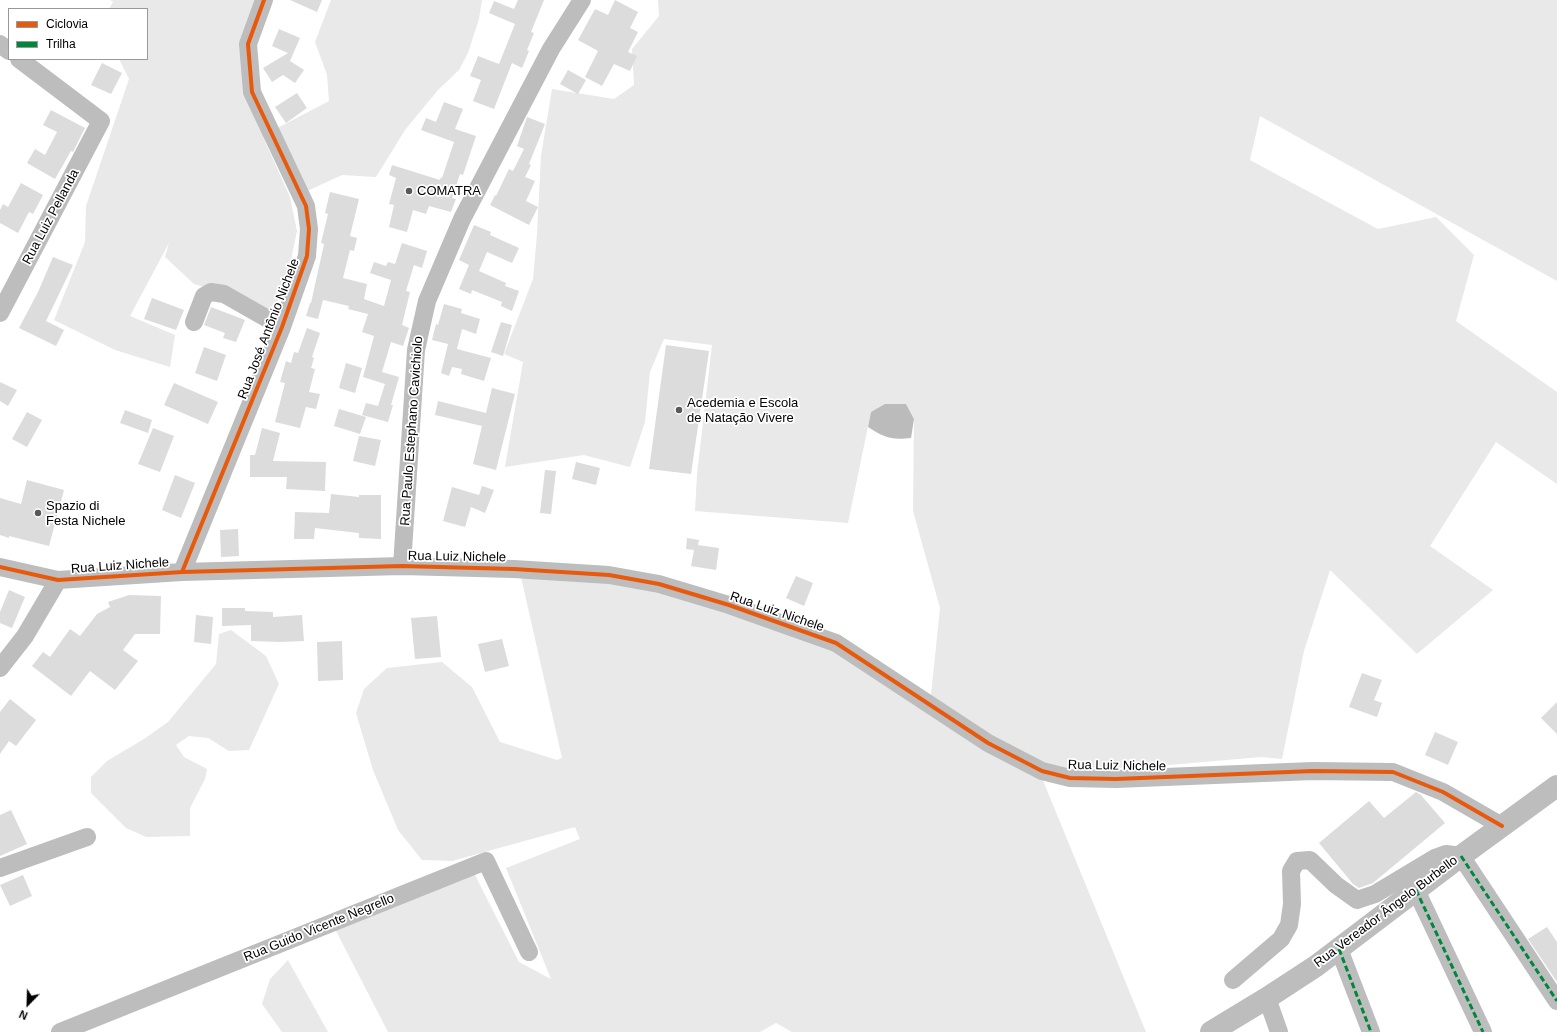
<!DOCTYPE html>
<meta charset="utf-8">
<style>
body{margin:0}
#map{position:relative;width:1557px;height:1032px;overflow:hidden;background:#fff;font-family:Arial,sans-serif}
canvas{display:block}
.legend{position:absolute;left:8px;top:8px;width:140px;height:52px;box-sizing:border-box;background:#fff;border:1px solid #999;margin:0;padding:5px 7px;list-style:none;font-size:12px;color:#000}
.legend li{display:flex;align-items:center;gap:8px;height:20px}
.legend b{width:20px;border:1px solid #999}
.north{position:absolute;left:8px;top:984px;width:40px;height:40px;-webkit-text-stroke:3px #fff;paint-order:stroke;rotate:203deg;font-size:11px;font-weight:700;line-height:16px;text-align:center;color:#000}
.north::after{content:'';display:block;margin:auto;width:14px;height:18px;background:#000;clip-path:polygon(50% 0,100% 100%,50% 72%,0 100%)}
</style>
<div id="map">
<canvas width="1557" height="1032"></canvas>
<ul class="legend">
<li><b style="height:5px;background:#e8590c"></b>Ciclovia</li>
<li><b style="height:5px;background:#00873e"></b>Trilha</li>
</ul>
<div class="north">N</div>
</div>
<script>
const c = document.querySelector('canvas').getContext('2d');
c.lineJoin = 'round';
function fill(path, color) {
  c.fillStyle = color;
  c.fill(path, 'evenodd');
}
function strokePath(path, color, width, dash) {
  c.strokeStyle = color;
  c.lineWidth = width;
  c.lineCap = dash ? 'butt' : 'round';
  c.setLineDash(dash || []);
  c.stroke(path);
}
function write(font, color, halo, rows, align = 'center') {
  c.font = font + ' Arial,sans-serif';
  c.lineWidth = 3.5;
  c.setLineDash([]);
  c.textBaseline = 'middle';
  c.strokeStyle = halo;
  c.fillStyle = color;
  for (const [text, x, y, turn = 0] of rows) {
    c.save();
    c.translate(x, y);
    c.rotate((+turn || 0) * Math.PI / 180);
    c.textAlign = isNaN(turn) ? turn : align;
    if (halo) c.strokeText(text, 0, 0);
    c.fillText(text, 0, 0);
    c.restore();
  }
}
fill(new Path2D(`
 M110,0h149l-10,22 19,111 61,-32 -2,-26 -12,-33 16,-42h151l-3,19 -11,34 -9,17 -21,20 -33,40 -29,47 -34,-2 -39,18 -40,-56 27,60 7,34 -7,34 -15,45 -11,1 -25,-14 -45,-13 -29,-27 4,-14 -39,73 45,19 -5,32 -55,-17 -61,-30 31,-78 1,-36 43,-127 -10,-20h28v-50h-38l4,-7z
 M658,0h899v281l-297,-165 -10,44 128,69 58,-12 38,38 -18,66 101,71v92l-61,-42 -66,104 63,44 -76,64 -87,-84 -26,81 -22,108 -21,-2 -115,10 -62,2 -42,9 104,254h-354l-16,-9 -16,9h-372l-54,-105 139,-56 46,91 32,17 -45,-111 74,-29 -5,-12 -123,34 -30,-1 -24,-30 -25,-60 -17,-57 8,-24 23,-21 55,-6 30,25 28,55 57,18 5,-2 -41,-181 81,4 59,9 177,62 91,62 11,-106 -27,-97 1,-92 -8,-15 -35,8 -23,111 -153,-12 2,-37 15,-129 -48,-6 -14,33 -5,50 -15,45 -46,-12 -79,12 18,-105 -19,-8 29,-75 4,-45 4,-78 11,-67 62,10 20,-14 -2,-36 27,-33z
 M231,630l35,26 13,28 -30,66 -20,1 -21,-13 -19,-2 -13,9 8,12 23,12 -2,10 -15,29v28l-44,1 -20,-9 -35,-35v-16l16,-16 37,-22 24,-17 48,-58 3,-30z
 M288,960l40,72h-46l-20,-28 8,-25z`), '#e9e9e9');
fill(new Path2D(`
 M885,404h21l8,15 -3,19c-20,2 -26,0 -43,-11l3,-15z`), '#bbb');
fill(new Path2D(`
 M290,0h32l-5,12z
 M518,0h26l-13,32 3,1 -7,17 2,1 -7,17 -10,-5 -18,46 -21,-8 8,-21 -11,-4 8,-20 21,8 16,-40 -26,-11 5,-12 20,8z
 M615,0l23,12 -8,16 8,4 -10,20 9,4 -7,15 -16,-7 -12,22 -17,-9 13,-26 -20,-11 17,-31 13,6z
 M279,29l21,9 -10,23 14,9 -9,13 -12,-8 -11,7 -9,-14 25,-15 -16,-7z
 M102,63l20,10 -11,21 -20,-9z
 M568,70l18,10 -8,14 -18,-10z
 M297,93l10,15 -21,15 -11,-16z
 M444,102l19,7 -8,20 21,7 -13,39 -3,-1 -8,24 4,1 -5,13 -22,-6 -3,8 -13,-4 -6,22 -18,-5 5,-22 -5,-1 7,-26 -7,-3 3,-10 48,15 1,-3 1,1 12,-36 -33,-12 5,-12 10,4z
 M51,110l34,18 -12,24 -2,-1 -16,28 -28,-16 8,-14 10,6 12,-23 -14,-7z
 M527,117l18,7 -16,40 2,1 -6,12 10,4 -9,20 12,6 -9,18 -39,-20 5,-10 1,1 13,-27 4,2 11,-22 -7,-3z
 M21,183l22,12 -10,19 -4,-2 -11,21 -18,-10v-13l3,-6 5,3z
 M330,192l29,7 -9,37 7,2 -3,13 -4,-1 -7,28 24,6 -3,15 20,7 7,-26 -21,-7 4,-11 12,4 2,-4 7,2 7,-21 25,8 -5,17 -8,-3 -8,26 4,1 -8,33 7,3 -6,18 -12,-4 -9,30 17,5 -8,28h2l-5,17 -26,-7 4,-12 12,3 7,-22 -22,-7 11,-41 -12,-4 6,-18 -20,-5 1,-3 -26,-6 -5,19 -12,-3 4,-13h1l13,-59 -3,-1 7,-29 -3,-1z
 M474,225l17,7 -1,3 29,13 -7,15 -25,-11 -8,19 27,12 -1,3 14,5 -7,20 -11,-5 1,-4 -30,-12 -1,4 -12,-5 10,-24 -10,-5z
 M53,257l20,8 -27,56 18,9 -8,16 -37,-18 19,-36z
 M152,298l32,12 -8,20 -32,-11z
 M444,304l18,5 -1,4 19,6 -4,15 -14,-5 -5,20 34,9 -7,23 -23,-7 1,-5 -10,-2 -3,9 -8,-3 7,-29 -16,-4 4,-16 2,1z
 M211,307l34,13 -9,22 -13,-4 2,-5 -21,-8z
 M501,322l11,3 -9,31 -12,-4z
 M307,328l13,5 -8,24 2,1 -3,10 4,1 -6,23 11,2 -4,15 -10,-2 -6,21 -25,-6 10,-39 -5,-1 6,-21 5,2 3,-11 4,1z
 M666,345l43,6 -18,123 -42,-5z
 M204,347l22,8 -9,26 -22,-8z
 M346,363l16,5 -7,25 -16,-5z
 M0,382l17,8 -9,16 -8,-5z
 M174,383l44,19 -10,22 -44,-19z
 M492,388l23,6 -19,76 -23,-6 9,-38 -47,-11 3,-14 48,12z
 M339,409l27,8 -6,17 -26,-8z
 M125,410l27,10 -4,13 -28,-10z
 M27,412l15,8 -15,27 -15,-8z
 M153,428l21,8 -14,36 -22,-8z
 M262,428l18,5 -7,28 53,1 -1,29 -39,-2 1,-12h-37v-22h5z
 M359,436l22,4 -6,26 -22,-5z
 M576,462l24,6 -4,17 -24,-6z
 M545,470l11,1 -5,43 -11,-1z
 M175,475l20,8 -14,35 -19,-8z
 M27,480l37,10 -15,56 -40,-10v2l-9,-3v-37l21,6z
 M482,486l12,4 -9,23 -14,-6 -6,20 -22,-6 9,-34 27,8z
 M331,494l28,3v-2h22v44l-22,-1v-5l-44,-5 -1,11h-20l1,-27 34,1z
 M238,529l1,27 -18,1 -1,-27z
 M687,538l12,2 -1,5 21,3 -3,22 -25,-4 3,-16 -8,-1z
 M796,576l17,7 -9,23 -18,-8z
 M9,590l16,7 -13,31 -12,-5v-11z
 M129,595l32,1 -1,38h-25l-12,16 15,11 -23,29 -25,-19 -19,25 -39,-30 11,-14 7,5 20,-28 10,7 17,-22 13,-7 -2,-5z
 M222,608h23v3l28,1v5l29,-2 2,26 -24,1 -29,-1v-16l-29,1z
 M196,615l17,2 -2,27 -17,-2z
 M437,616l4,41 -26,2 -4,-41z
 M502,639l7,27 -24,6 -7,-28z
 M342,641l1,39 -25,1 -1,-39z
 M1362,673l20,7 -8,20 8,3 -5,14 -28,-10z
 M10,699l26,21 -20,26 -7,-5 -9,13v-42z
 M1557,702v32l-16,-16z
 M1435,732l23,10 -10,23 -23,-10z
 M1416,792l5,3 24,28 -72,60 -14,5 -6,-4 -34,-41 50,-42 15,17z
 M11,810l16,34 -27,12v-41z
 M23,875l9,21 -22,10 -10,-21z
 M1547,927l10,15v40l-29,-43z`), '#dcdcdc');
strokePath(new Path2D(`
 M0,44l9,7
 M0,313l101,-192 -82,-62
 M194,322l10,-26 7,-4 13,2 58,33
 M402,566l14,-216 11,-49 35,-82 89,-170 31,-49
 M0,567l58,13 124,-8 220,-6 112,3 95,6 50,9 70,21 107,38 152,100 54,28 28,7 46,1 197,-8 80,1 50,20 59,34
 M182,572l100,-245 25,-71 2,-27 -3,-23 -54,-114 -4,-48 16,-44
 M0,668l25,-32 33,-56
 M0,868l87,-31
 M1416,890l67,142
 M1339,949l32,83
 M1233,980l48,-41 8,-14 3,-21 -1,-33 6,-10 13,-1 26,25 21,15 18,-6 60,-36 11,-4 15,2 96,145
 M1267,998l12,34
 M60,1032l426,-171 43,91`), '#bdbdbd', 18);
strokePath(new Path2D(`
 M1211,1032l56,-34 49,-32 145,-110 96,-70`), '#bdbdbd', 22);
strokePath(new Path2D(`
 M1461,856l96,145
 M1416,890l67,142
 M1339,949l32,83`), '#00873e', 3, [6, 3]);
strokePath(new Path2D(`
 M0,567l58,13 124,-8 220,-6 112,3 95,6 50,9 70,21 107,38 152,100 54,28 28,7 46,1 197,-8 80,1 50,20 59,34
 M182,572l100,-245 25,-71 2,-27 -3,-23 -54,-114 -4,-48 16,-44`), '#e8590c', 4);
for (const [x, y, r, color] of [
 [409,191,4,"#595959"],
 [679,410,4,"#595959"],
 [38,513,4,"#595959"]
]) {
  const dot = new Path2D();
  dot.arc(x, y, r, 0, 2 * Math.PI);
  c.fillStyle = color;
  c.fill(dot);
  strokePath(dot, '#fff', 1.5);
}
write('13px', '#000', '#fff', [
 ["COMATRA",417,191],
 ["Acedemia e Escola",687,403],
 ["de Natação Vivere",687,418],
 ["Spazio di",46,506],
 ["Festa Nichele",46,521]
], 'left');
write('13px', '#000', '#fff', [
 ["Rua Luiz Pellanda",51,217,-62],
 ["Rua José Antônio Nichele",269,329,-69],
 ["Rua Paulo Estephano Cavichiolo",412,431,-86],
 ["Rua Luiz Nichele",457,557,1],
 ["Rua Luiz Nichele",120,566,-4],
 ["Rua Luiz Nichele",777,612,19],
 ["Rua Luiz Nichele",1117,766,1],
 ["Rua Vereador Ângelo Burbello",1386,912,-37],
 ["Rua Guido Vicente Negrello",319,928,-22]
]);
</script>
